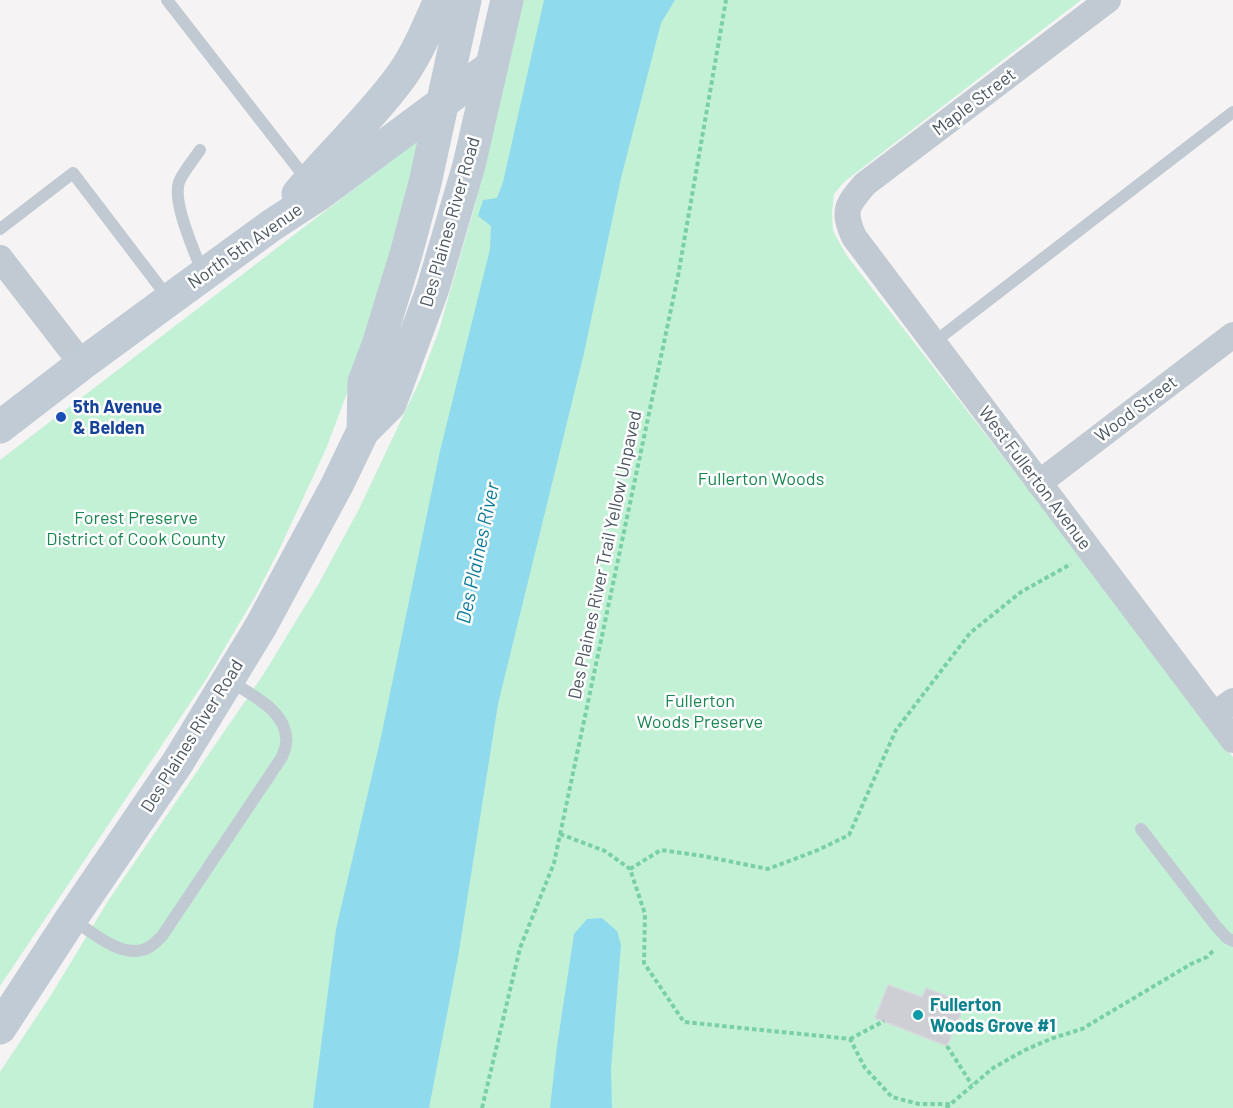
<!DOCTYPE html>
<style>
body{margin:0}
canvas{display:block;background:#f5f3f3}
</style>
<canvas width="1233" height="1108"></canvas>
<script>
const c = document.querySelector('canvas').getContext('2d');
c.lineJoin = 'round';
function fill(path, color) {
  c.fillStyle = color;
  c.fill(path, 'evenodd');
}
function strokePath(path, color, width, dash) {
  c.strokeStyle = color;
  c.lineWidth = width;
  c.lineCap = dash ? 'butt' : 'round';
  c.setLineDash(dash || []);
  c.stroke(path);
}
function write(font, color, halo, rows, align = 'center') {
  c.font = font + ' Barlow,sans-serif';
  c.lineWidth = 5;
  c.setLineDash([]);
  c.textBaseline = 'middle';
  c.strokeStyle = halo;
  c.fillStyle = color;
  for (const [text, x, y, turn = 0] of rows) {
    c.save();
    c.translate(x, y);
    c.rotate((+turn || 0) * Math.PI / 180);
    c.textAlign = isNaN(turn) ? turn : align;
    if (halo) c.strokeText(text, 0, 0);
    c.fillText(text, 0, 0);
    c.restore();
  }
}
fill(new Path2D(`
 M523,0h558l-237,182 -10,12 -2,18 1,19 14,25 261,336 125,165v351h-1233v-36l51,-77 57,-94 155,-226 55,-90 41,-76 62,-131 18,-48 36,-125z
 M418,140l3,2 -53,195 -42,112 -47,101 -23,45 -49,83 -207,308v-526z`), '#c3f1d5');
fill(new Path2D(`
 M544,0h131l-14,23 -40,155 -37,175 -86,351 -40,253 -29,151h-116l23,-179 45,-192 59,-286 50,-202 1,-23 -13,-10 5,-16 14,-2 6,-16z
 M602,918l15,13 4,14 -10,124 1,39h-62l7,-62 17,-112 13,-15z`), '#90daee');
const building = new Path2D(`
 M888,985l34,12 4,-9 23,9 -3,9 15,7 -14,33 -72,-28z`);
fill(building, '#cdcfd5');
strokePath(building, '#d7d9de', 1.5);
strokePath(new Path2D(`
 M560,834l45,17 25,18 15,45 -1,49 40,59 166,17 15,29 27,29 27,7h31
 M630,869l31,-19 42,6 65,13 50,-19 31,-15 47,-105 74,-97 51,-41 50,-28
 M850,1039l34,-18
 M947,1046l25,39
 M482,1108l38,-160 34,-85 124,-587 48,-276
 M946,1108l47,-40 32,-18 28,-12 29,-9 109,-65 16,-7 8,-8`), '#7ad0a6', 4, [4.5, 3]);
strokePath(new Path2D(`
 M167,0l140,180
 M200,150c-6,9 -17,22 -21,32 -7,21 16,70 24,92
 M0,229l73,-56 96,126
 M933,343l300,-231
 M1141,829l75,97 11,12 6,3
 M72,919c21,14 54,44 79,27 4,-3 8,-7 11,-10l120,-179c1,-4 4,-9 4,-13 4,-32 -36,-50 -58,-64`), '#c1cad2', 12);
strokePath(new Path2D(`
 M1108,0l-243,184c-18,21 -23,26 -11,53l379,503
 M0,258l82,106
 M1039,483l194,-148
 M1214,715l19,-14`), '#c1cad2', 26);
strokePath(new Path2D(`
 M298,194c34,-41 73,-76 104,-119 16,-23 27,-50 38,-75
 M0,427l82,-63 87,-64 103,-75 46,-30 174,-129
 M363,431l1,-49 14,-37 28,-91 19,-71 40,-183
 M0,1028l71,-109 107,-157 83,-136 76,-141 26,-54 27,-27 43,-116 36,-123 38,-165`), '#c1cbd6', 33);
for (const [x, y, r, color] of [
 [61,417,6,"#1a4fb4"],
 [918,1015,6,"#0f9aa8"]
]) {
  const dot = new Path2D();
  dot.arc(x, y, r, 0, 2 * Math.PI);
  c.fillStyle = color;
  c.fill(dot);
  strokePath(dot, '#fff', 2);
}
write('18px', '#4a5661', '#fff', [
 ["Maple Street",974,102,-37],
 ["Des Plaines River Road",450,222,-74],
 ["North 5th Avenue",245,246,-35],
 ["Wood Street",1136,409,-37],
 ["West Fullerton Avenue",1035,478,53],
 ["Des Plaines River Trail Yellow Unpaved",605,555,-78],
 ["Des Plaines River Road",192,736,-58]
]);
write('bold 18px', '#164399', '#fff', [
 ["5th Avenue",73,407],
 ["& Belden",73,428]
], 'left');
write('18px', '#17864f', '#fff', [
 ["Fullerton Woods",761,479],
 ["Forest Preserve",136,518],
 ["District of Cook County",136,539],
 ["Fullerton",700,701],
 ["Woods Preserve",700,722]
]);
write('bold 18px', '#0d838f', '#fff', [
 ["Fullerton",930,1005],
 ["Woods Grove #1",930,1026]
], 'left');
write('italic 20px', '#0c7c9b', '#fff', [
 ["Des Plaines River",478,553,-78]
]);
</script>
